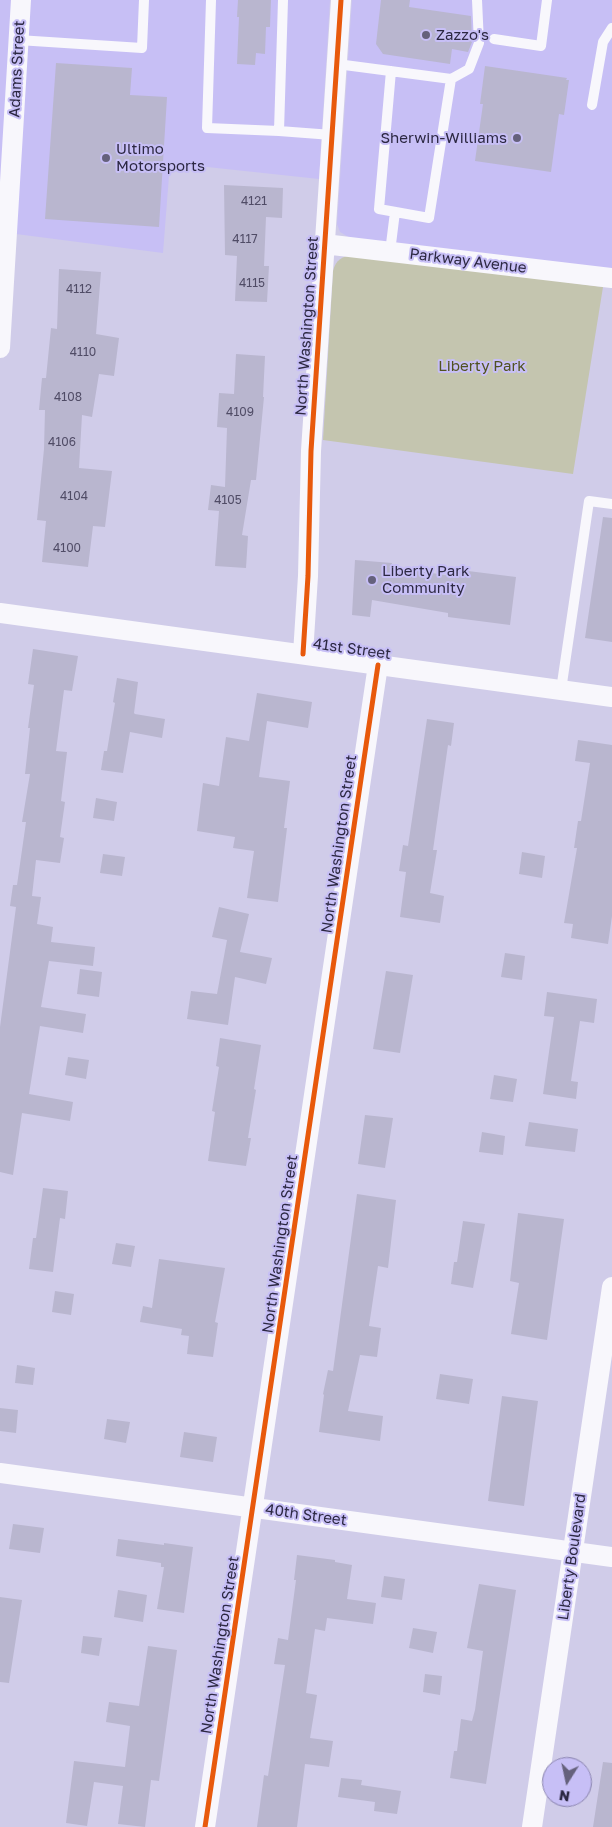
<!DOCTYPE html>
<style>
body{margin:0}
#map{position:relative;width:612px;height:1827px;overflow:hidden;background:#d0cce9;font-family:"Golos Text",sans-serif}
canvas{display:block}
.north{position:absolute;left:542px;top:1757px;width:50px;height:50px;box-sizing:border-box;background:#c7bff6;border:1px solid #8983ae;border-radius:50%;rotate:190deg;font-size:14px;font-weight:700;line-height:20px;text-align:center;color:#2c2842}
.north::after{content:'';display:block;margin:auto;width:18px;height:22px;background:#65617c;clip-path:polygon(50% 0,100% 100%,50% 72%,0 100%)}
</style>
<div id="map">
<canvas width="612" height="1827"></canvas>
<div class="north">N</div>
</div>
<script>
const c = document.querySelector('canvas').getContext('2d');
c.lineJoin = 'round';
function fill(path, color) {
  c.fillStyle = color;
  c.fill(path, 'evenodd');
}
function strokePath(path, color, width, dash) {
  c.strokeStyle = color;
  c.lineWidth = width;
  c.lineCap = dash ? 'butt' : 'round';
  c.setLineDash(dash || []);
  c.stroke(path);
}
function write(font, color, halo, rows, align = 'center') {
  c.font = font + ' "Golos Text",sans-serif';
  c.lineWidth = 4;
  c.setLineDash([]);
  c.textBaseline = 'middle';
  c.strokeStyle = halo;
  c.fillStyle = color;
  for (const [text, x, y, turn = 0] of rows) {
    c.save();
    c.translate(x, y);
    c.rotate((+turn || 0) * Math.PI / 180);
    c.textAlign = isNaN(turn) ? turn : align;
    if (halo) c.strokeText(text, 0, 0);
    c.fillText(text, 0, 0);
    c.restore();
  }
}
fill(new Path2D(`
 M0,0h330l-11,179 -149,-16 -7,90 -147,-19 -16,86z
 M352,0h260v272l-262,-34 -10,-6 -3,-8z`), '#c7bff5');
fill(new Path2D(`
 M354,254l249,33 -30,187 -250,-34 10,-169c3,-12 9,-14 21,-17z`), '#c4c5af');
fill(new Path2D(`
 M238,0h33l-1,27h-4l-1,27 -9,-1 -1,12 -18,-1 2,-47h-2z
 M381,0h29l-1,7 62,9 1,26 -4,10 -16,-3 -2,15 -67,-10 -7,-10z
 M56,63l76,5 -2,27 37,2 -8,130 -114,-8z
 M485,66l82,12 -1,2h3l-5,35 -5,-1 -8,58 -76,-11 8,-57h-3z
 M224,185l59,3 -1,30 -16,-1 -2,49h5l-2,36 -32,-1 2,-45 -12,-1z
 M59,269l42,3 -5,62 23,4 -5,38 -15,-2 -7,43 -10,-2 -3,53 33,3 -7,56 -12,-1 -5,41 -46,-5 4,-41 -9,-1 7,-71 1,-39h-6l3,-32h4l5,-50 6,1z
 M236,354l29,2 -2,41h1l-8,83h-5l-9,55 6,1 -2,32 -31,-2 4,-55 -11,-1 3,-25 14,2 2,-59 -10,-1 2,-34 15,1z
 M603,517l9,1v124l-27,-4z
 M355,560l37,3 -1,4 61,9v-7l64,8 -6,48 -62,-8v-4l-76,-13 -2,17 -18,-2z
 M33,649l45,7 -6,35 -8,-1 -8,61 11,1 -6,49 4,1 -5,35 4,1 -4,25 -24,-3 -4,36 9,1 -4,27 16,3 -2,15 44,5 -2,19 -44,-5 -8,46 45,7 -3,19 -43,-7 -11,68 44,8 -3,19 -48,-8 -9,62 -13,-3v-145l16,-120 -6,-1 3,-21h4l9,-63h-4l8,-48h-5l5,-46h-2l6,-43 -6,-1z
 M117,678l21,4 -4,31 1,1 30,5 -3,19 -32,-6 -7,41 -22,-3 3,-19h3l8,-48 -2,-1z
 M257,693l55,9 -4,26 -41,-7 -8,56 31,4 -6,47h3l-9,74 -31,-4 7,-47 -21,-3 2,-11 -38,-6 6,-48 16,3 7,-49 23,4z
 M427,719l27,4 -3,23 -3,-1 -15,105h4l-7,43 14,3 -4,27 -40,-6 6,-45 -7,-1 4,-26 5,1z
 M578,740l34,5v171l-4,28 -37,-6 2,-14 -9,-1 13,-75h-3l4,-27h3l9,-58 -15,-2z
 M96,798l21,4 -3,19 -21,-3z
 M522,852l23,4 -3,22 -23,-4z
 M103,854l22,3 -3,19 -22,-3z
 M219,907l30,7 -9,38 32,6 -6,26 -31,-7 -7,48 -41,-6 4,-28 26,3 10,-54 -15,-3z
 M505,953l20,3 -3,24 -21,-3z
 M80,969l22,3 -3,25 -22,-3z
 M386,971l27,4 -13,78 -27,-4z
 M547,992l50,7 -3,24 -14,-2 -9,60 7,1 -2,17 -33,-5 11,-77 -10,-1z
 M220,1038l41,7 -7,44 2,1 -8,48h3l-5,28 -38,-5 7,-49 -3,-1 7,-44 -3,-1z
 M68,1057l21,3 -3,19 -21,-4z
 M494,1075l23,4 -4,23 -23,-3z
 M365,1115l28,3 -8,50 -27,-4z
 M529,1122l49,7 -3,23 -50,-6z
 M482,1132l23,4 -2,19 -24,-3z
 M43,1188l25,3 -3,28 -5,-1 -7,54 -24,-3 4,-31h3z
 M357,1194l39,6 -8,68 -10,-2 -9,60 12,2 -4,29 -17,-2 -12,56 35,5 -3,25 -61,-9 5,-37 -1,-1 5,-24 5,1z
 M518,1213l46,6 -17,121 -36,-6 8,-51 -9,-2z
 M463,1221l22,3 -12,64 -22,-4 3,-22h3z
 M116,1243l19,3 -4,21 -19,-3z
 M159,1259l66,9 -10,54 3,1 -5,34 -26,-3 2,-18 -8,-1 1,-6 -42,-7 3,-16 9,2z
 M55,1291l19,3 -3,21 -19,-3z
 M17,1365l18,3 -2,17 -18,-2z
 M440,1374l33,5 -4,25 -33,-5z
 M502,1396l36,5 -14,105 -36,-5z
 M0,1408l18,2 -2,23 -16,-2z
 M107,1419l23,3 -4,21 -22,-4z
 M184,1432l33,5 -4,25 -33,-5z
 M13,1524l31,4 -4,25 -31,-4z
 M118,1539l46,6v-2l29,4 -9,66 -27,-4 7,-42h-3v-4l-45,-7z
 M297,1555l38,5v2l17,3 -5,34 29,4 -3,21 -46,-6 -2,13 -10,-2 -9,64 11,2 -7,43 23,3 -4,26 -24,-3 -8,63h-40l7,-52 4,1 17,-111 -11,-1 4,-26 10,2 8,-60h-2z
 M384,1576l21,3 -3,21 -21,-3z
 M479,1584l37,6 -30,194 -36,-6 4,-27h3l4,-32 11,2 3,-11 8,-59 -16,-3z
 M118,1590l29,5 -4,27 -29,-5z
 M0,1597l22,3 -13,83 -9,-1z
 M413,1628l24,4 -4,21 -24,-5z
 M83,1636l19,2 -3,18 -18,-3z
 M148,1646l29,4 -18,131 -8,-1 -6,47 -27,-3 5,-38 -29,-4 -7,44 -21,-3 8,-62 51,6 5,-41 -24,-4 3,-20 30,4z
 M425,1674l17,2 -2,19 -17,-3z
 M603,1762l9,1v64h-19z
 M341,1778l21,2 -1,5 40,6 -4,23 -23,-3 1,-9 -37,-5z`), '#b9b6cf');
strokePath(new Path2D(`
 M211,0l-4,128 72,3 4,-131
 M494,39l47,7 6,-46
 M18,40l124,8 2,-48
 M337,64l114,15 18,-10 10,-26 -2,-43
 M391,71l-12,138 50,9 22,-139
 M592,105l11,-63 9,-14
 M279,131l53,4
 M390,252l5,-40
 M561,690l28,-189 23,3`), '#f8f7fc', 10);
strokePath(new Path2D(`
 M324,244l288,34
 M0,348l21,-348
 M0,613l612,84
 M303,654l5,-78 3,-125 30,-451
 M0,1473l612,84
 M205,1827l173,-1162
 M532,1827l80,-540`), '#f8f7fc', 20);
strokePath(new Path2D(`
 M303,654l5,-78 3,-125 30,-451
 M205,1827l173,-1162`), '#e8590c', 5);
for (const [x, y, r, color] of [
 [426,35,5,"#65617c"],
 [517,138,5,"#65617c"],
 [106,158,5,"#65617c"],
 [372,580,5,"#65617c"]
]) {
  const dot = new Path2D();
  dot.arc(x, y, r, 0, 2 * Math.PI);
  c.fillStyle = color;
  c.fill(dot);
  strokePath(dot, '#c7bff6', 2);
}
write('12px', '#504c66', null, [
 ["4121",254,201],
 ["4117",245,239],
 ["4115",252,283],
 ["4112",79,289],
 ["4110",83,352],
 ["4108",68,397],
 ["4109",240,412],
 ["4106",62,442],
 ["4104",74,496],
 ["4105",228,500],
 ["4100",67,548]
]);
write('15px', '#2c2842', '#c7bff6', [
 ["Zazzo's",436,35],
 ["Sherwin-Williams",507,138,"right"],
 ["Ultimo",116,149],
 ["Motorsports",116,166],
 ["Liberty Park",382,571],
 ["Community",382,588]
], 'left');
write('15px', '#2c2842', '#c7bff6', [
 ["Adams Street",17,69,-87],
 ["Parkway Avenue",468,261,7],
 ["North Washington Street",307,326,-86],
 ["41st Street",352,649,8],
 ["North Washington Street",339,844,-82],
 ["North Washington Street",280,1244,-82],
 ["40th Street",306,1515,8],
 ["Liberty Boulevard",572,1557,-82],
 ["North Washington Street",220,1645,-81]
]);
write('15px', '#50521e', '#c7bff6', [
 ["Liberty Park",482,366]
]);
</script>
